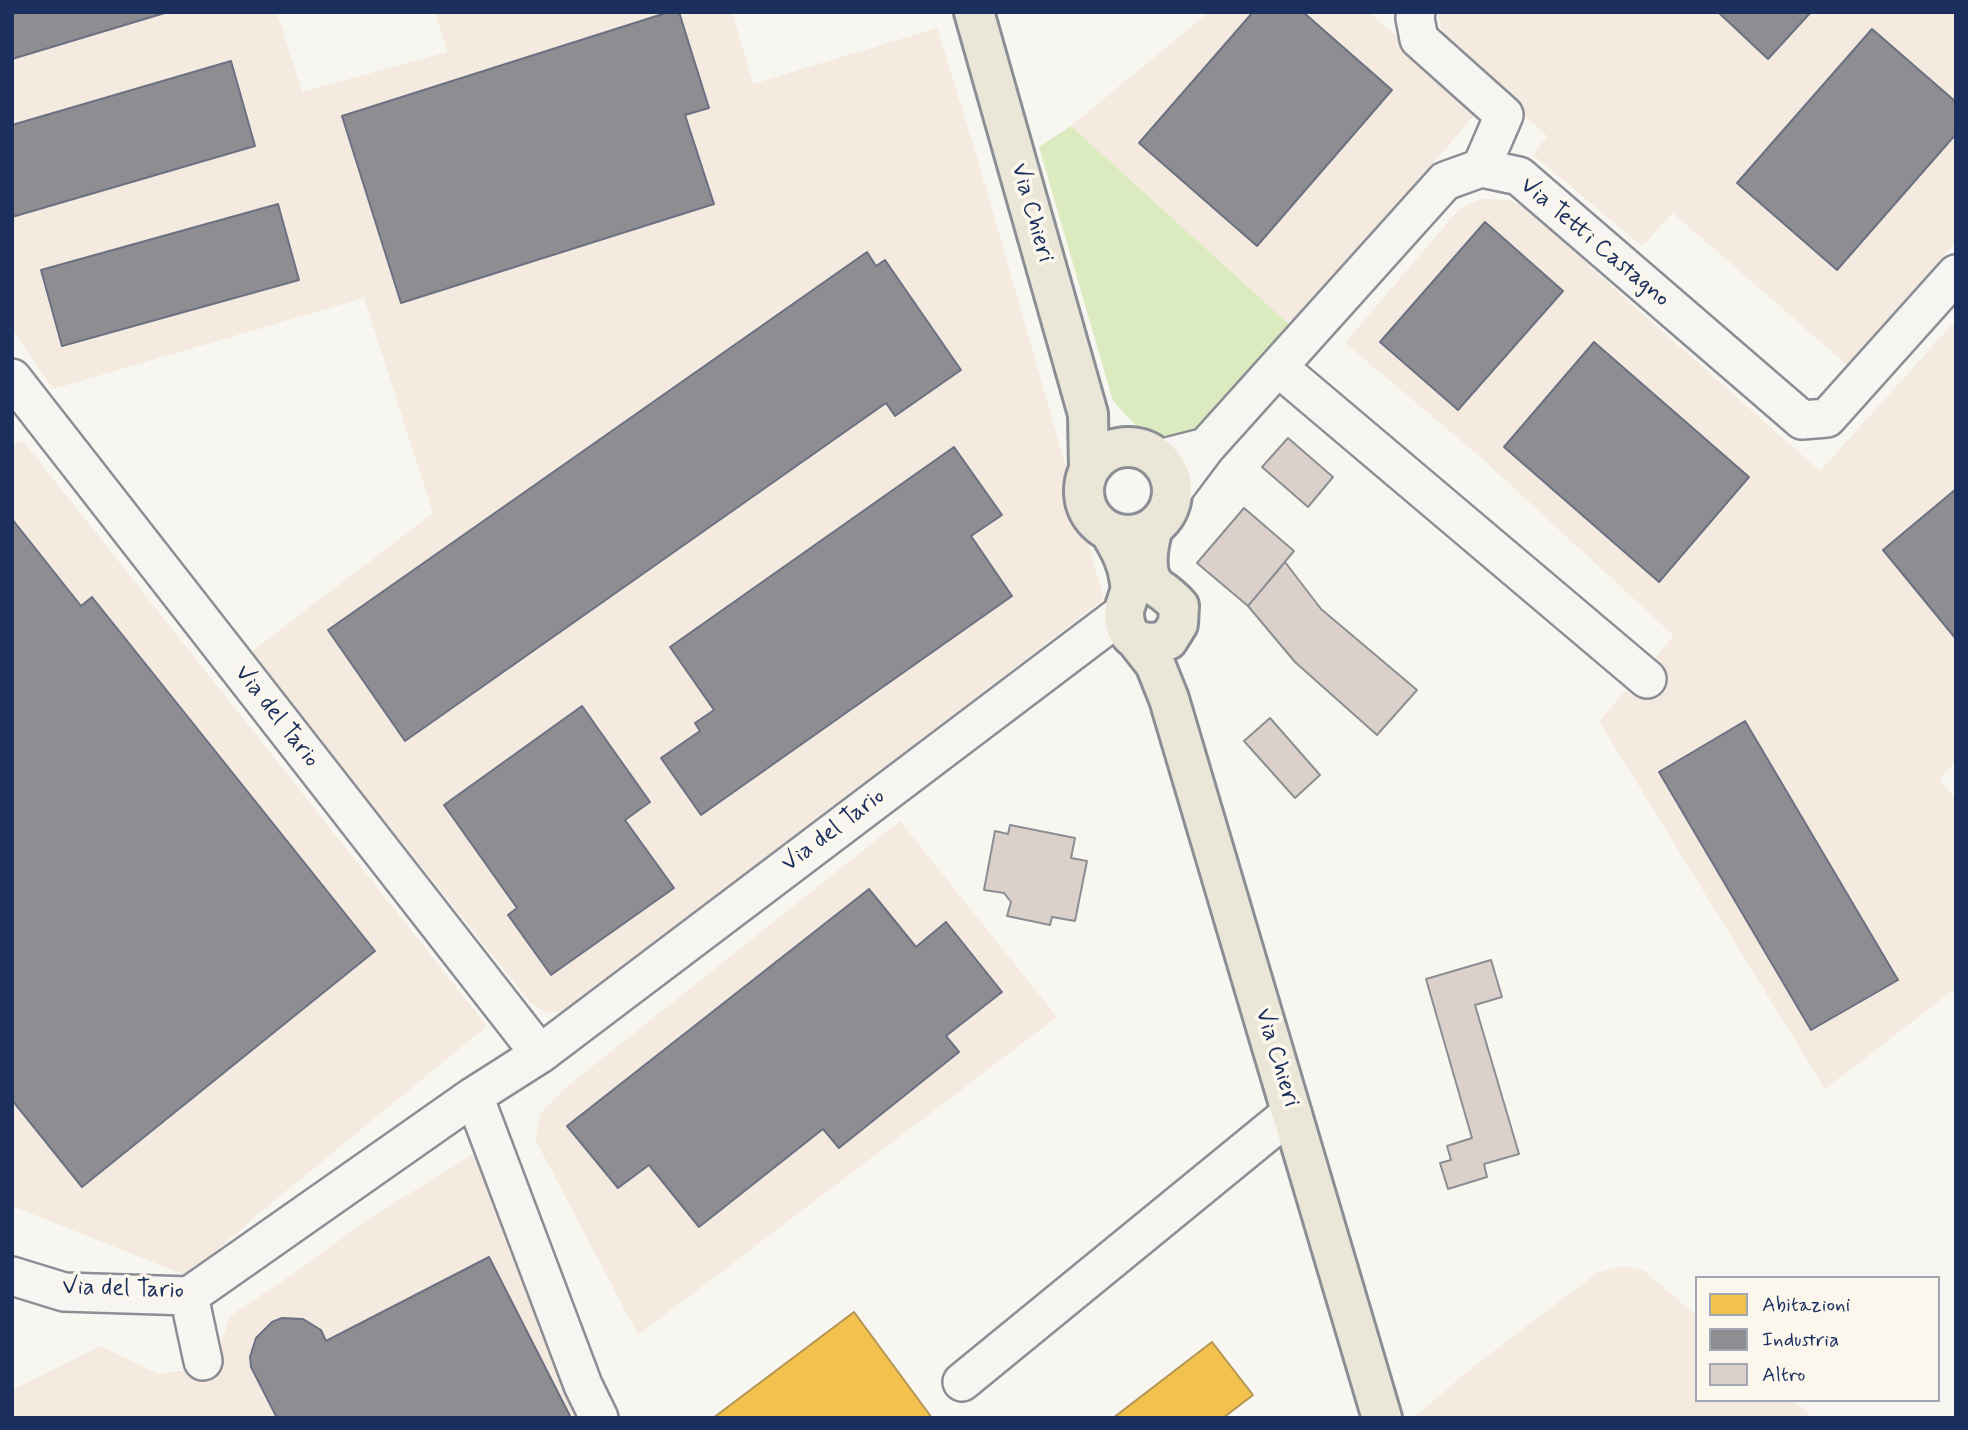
<!DOCTYPE html>
<style>
body{margin:0}
#map{position:relative;width:1968px;height:1430px;overflow:hidden;background:#f8f6f0;font-family:Mynerve,sans-serif}
canvas{display:block}
.frame{position:absolute;inset:0;border:14px solid #1b2f5e;pointer-events:none}
.legend{position:absolute;left:1695px;top:1276px;width:245px;height:126px;box-sizing:border-box;background:#fbf7ec;border:2px solid #a1a7b3;margin:0;padding:9px 12px;list-style:none;font-size:21px;color:#1b2f5e}
.legend li{display:flex;align-items:center;gap:14px;height:35px}
.legend b{width:35px;border:2px solid #a1a7b3}
</style>
<div id="map">
<canvas width="1968" height="1430"></canvas>
<div class="frame"></div>
<ul class="legend">
<li><b style="height:19px;background:#f2c14e"></b>Abitazioni</li>
<li><b style="height:19px;background:#8d8d92"></b>Industria</li>
<li><b style="height:19px;background:#dcd1ca"></b>Altro</li>
</ul>
</div>
<script>
const c = document.querySelector('canvas').getContext('2d');
c.lineJoin = 'round';
function fill(path, color) {
  c.fillStyle = color;
  c.fill(path, 'evenodd');
}
function strokePath(path, color, width, dash) {
  c.strokeStyle = color;
  c.lineWidth = width;
  c.lineCap = dash ? 'butt' : 'round';
  c.setLineDash(dash || []);
  c.stroke(path);
}
function write(font, color, halo, rows, align = 'center') {
  c.font = font + ' Mynerve,sans-serif';
  c.lineWidth = 7;
  c.setLineDash([]);
  c.textBaseline = 'middle';
  c.strokeStyle = halo;
  c.fillStyle = color;
  for (const [text, x, y, turn = 0] of rows) {
    c.save();
    c.translate(x, y);
    c.rotate((+turn || 0) * Math.PI / 180);
    c.textAlign = isNaN(turn) ? turn : align;
    if (halo) c.strokeText(text, 0, 0);
    c.fillText(text, 0, 0);
    c.restore();
  }
}
fill(new Path2D(`
 M12,12h265l25,80 145,-40 -12,-40h297l21,72 184,-56 37,119 130,452 -538,412 -20,2 -16,-11 -147,-183 -136,-164 186,-142 -69,-215 -311,91 -41,-60z
 M1209,12h160l111,97 -189,217 -220,-200z
 M1437,12h519v230l-109,123 -174,-152 -31,33 -109,-91 14,-19 -101,-90z
 M1481,199l27,1 21,9 89,83 202,179 136,-151v441l-17,18 17,21v188l-131,101 -226,-368 75,-85 -197,-182 -132,-111 115,-135z
 M23,441l464,585 -229,188 -70,62 -176,-70v-762z
 M900,821l157,196 -419,318 -103,-196 6,-26 28,-28z
 M473,1154l145,264h-606v-28l89,-44 57,28 28,-4 17,-9 15,-10 12,-35 63,-42 71,-52z
 M1622,1266l21,4 54,46v84h96l20,18h-400l60,-51 124,-94z`), '#f5eadf');
fill(new Path2D(`
 M1071,126l220,200 -99,107 -22,12 -27,-12 -30,-32 -74,-254z`), '#dceac0');
const homes = new Path2D(`
 M854,1312l78,106h-219z
 M1212,1342l41,53 -30,23h-110z`);
fill(homes, '#f2c14e');
strokePath(homes, '#b29553', 2);
const industry = new Path2D(`
 M12,12h156l-156,47z
 M669,12h10l30,96 -24,7 29,89 -313,99 -59,-187z
 M1253,12h50l89,78 -135,156 -118,-103z
 M1718,12h93l-43,47z
 M1872,29l84,73v32l-119,136 -100,-87z
 M231,61l24,85 -243,71v-92z
 M278,204l21,76 -237,66 -21,-76z
 M1485,222l78,69 -105,119 -78,-68z
 M867,252l9,14 9,-6 76,110 -66,46 -9,-13 -481,338 -77,-111z
 M1594,342l155,135 -90,105 -155,-135z
 M954,447l48,68 -31,21 41,60 -311,219 -40,-57 39,-27 -5,-8 19,-13 -44,-63z
 M1956,489v150l-73,-89z
 M12,519l69,87 11,-9 283,354 -293,236 -70,-87z
 M582,706l68,96 -25,18 49,68 -123,87 -43,-60 9,-7 -73,-103z
 M1745,721l153,259 -87,50 -152,-258z
 M869,889l47,58 30,-25 56,70 -56,44 13,16 -120,96 -16,-19 -124,98 -50,-62 -31,23 -51,-62z
 M489,1257l82,161h-294l-26,-51 -1,-10 6,-19 16,-16 10,-4 21,1 18,11 5,11z`);
fill(industry, '#8d8d92');
strokePath(industry, '#6b7182', 2);
const building = new Path2D(`
 M1288,438l45,39 -25,30 -46,-40z
 M1244,508l50,43 -46,55 -51,-43z
 M1285,562l36,47 96,81 -40,45 -82,-73 -47,-56z
 M1270,718l50,57 -25,23 -51,-57z
 M1010,825l65,13 -4,20 16,3 -12,60 -23,-4 -2,8 -43,-9 4,-14 -7,-9 -20,-3 11,-59 13,3z
 M1491,960l11,37 -27,8 44,149 -35,10 3,13 -39,12 -8,-26 11,-3 -4,-14 25,-8 -46,-159z`);
fill(building, '#dcd1ca');
strokePath(building, '#8b8e94', 2);
const minor = new Path2D(`
 M1416,12l-1,6 4,21 85,76 -23,53
 M1278,367l369,312
 M12,378l528,676
 M1159,459l47,-12
 M1173,491l33,-44 239,-266 36,-13 38,8 283,244 25,-2 129,-144
 M474,1096l109,289 16,33
 M12,1276l52,16 125,4 285,-200 66,-42 583,-441
 M189,1296l14,65
 M962,1382l330,-270`);
const major = new Path2D(`
 M974,12l114,402 1,56
 M1084 491a44 44 0 1 1 88 0a44 44 0 1 1-88 0Z
 M1110,532c10,17 18,31 20,51 2,12 -7,22 -6,32 2,29 22,31 44,25l10,-16 1,-18c-7,-8 -12,-12 -21,-18 -16,-13 -10,-43 -5,-60
 M1137,641l18,23 14,35 213,719`);
strokePath(minor, '#8b8e94', 42);
strokePath(major, '#8b8e94', 44);
strokePath(minor, '#f6f5f1', 37);
strokePath(major, '#eae7d8', 38);
write('24px', '#1b2f5e', '#fbf7ec', [
 ["Via Chieri",1031,213,74],
 ["Via Tetti Castagno",1594,243,40],
 ["Via del Tario",276,717,52],
 ["Via del Tario",834,831,-37],
 ["Via Chieri",1276,1058,73],
 ["Via del Tario",123,1290,2]
]);
</script>
